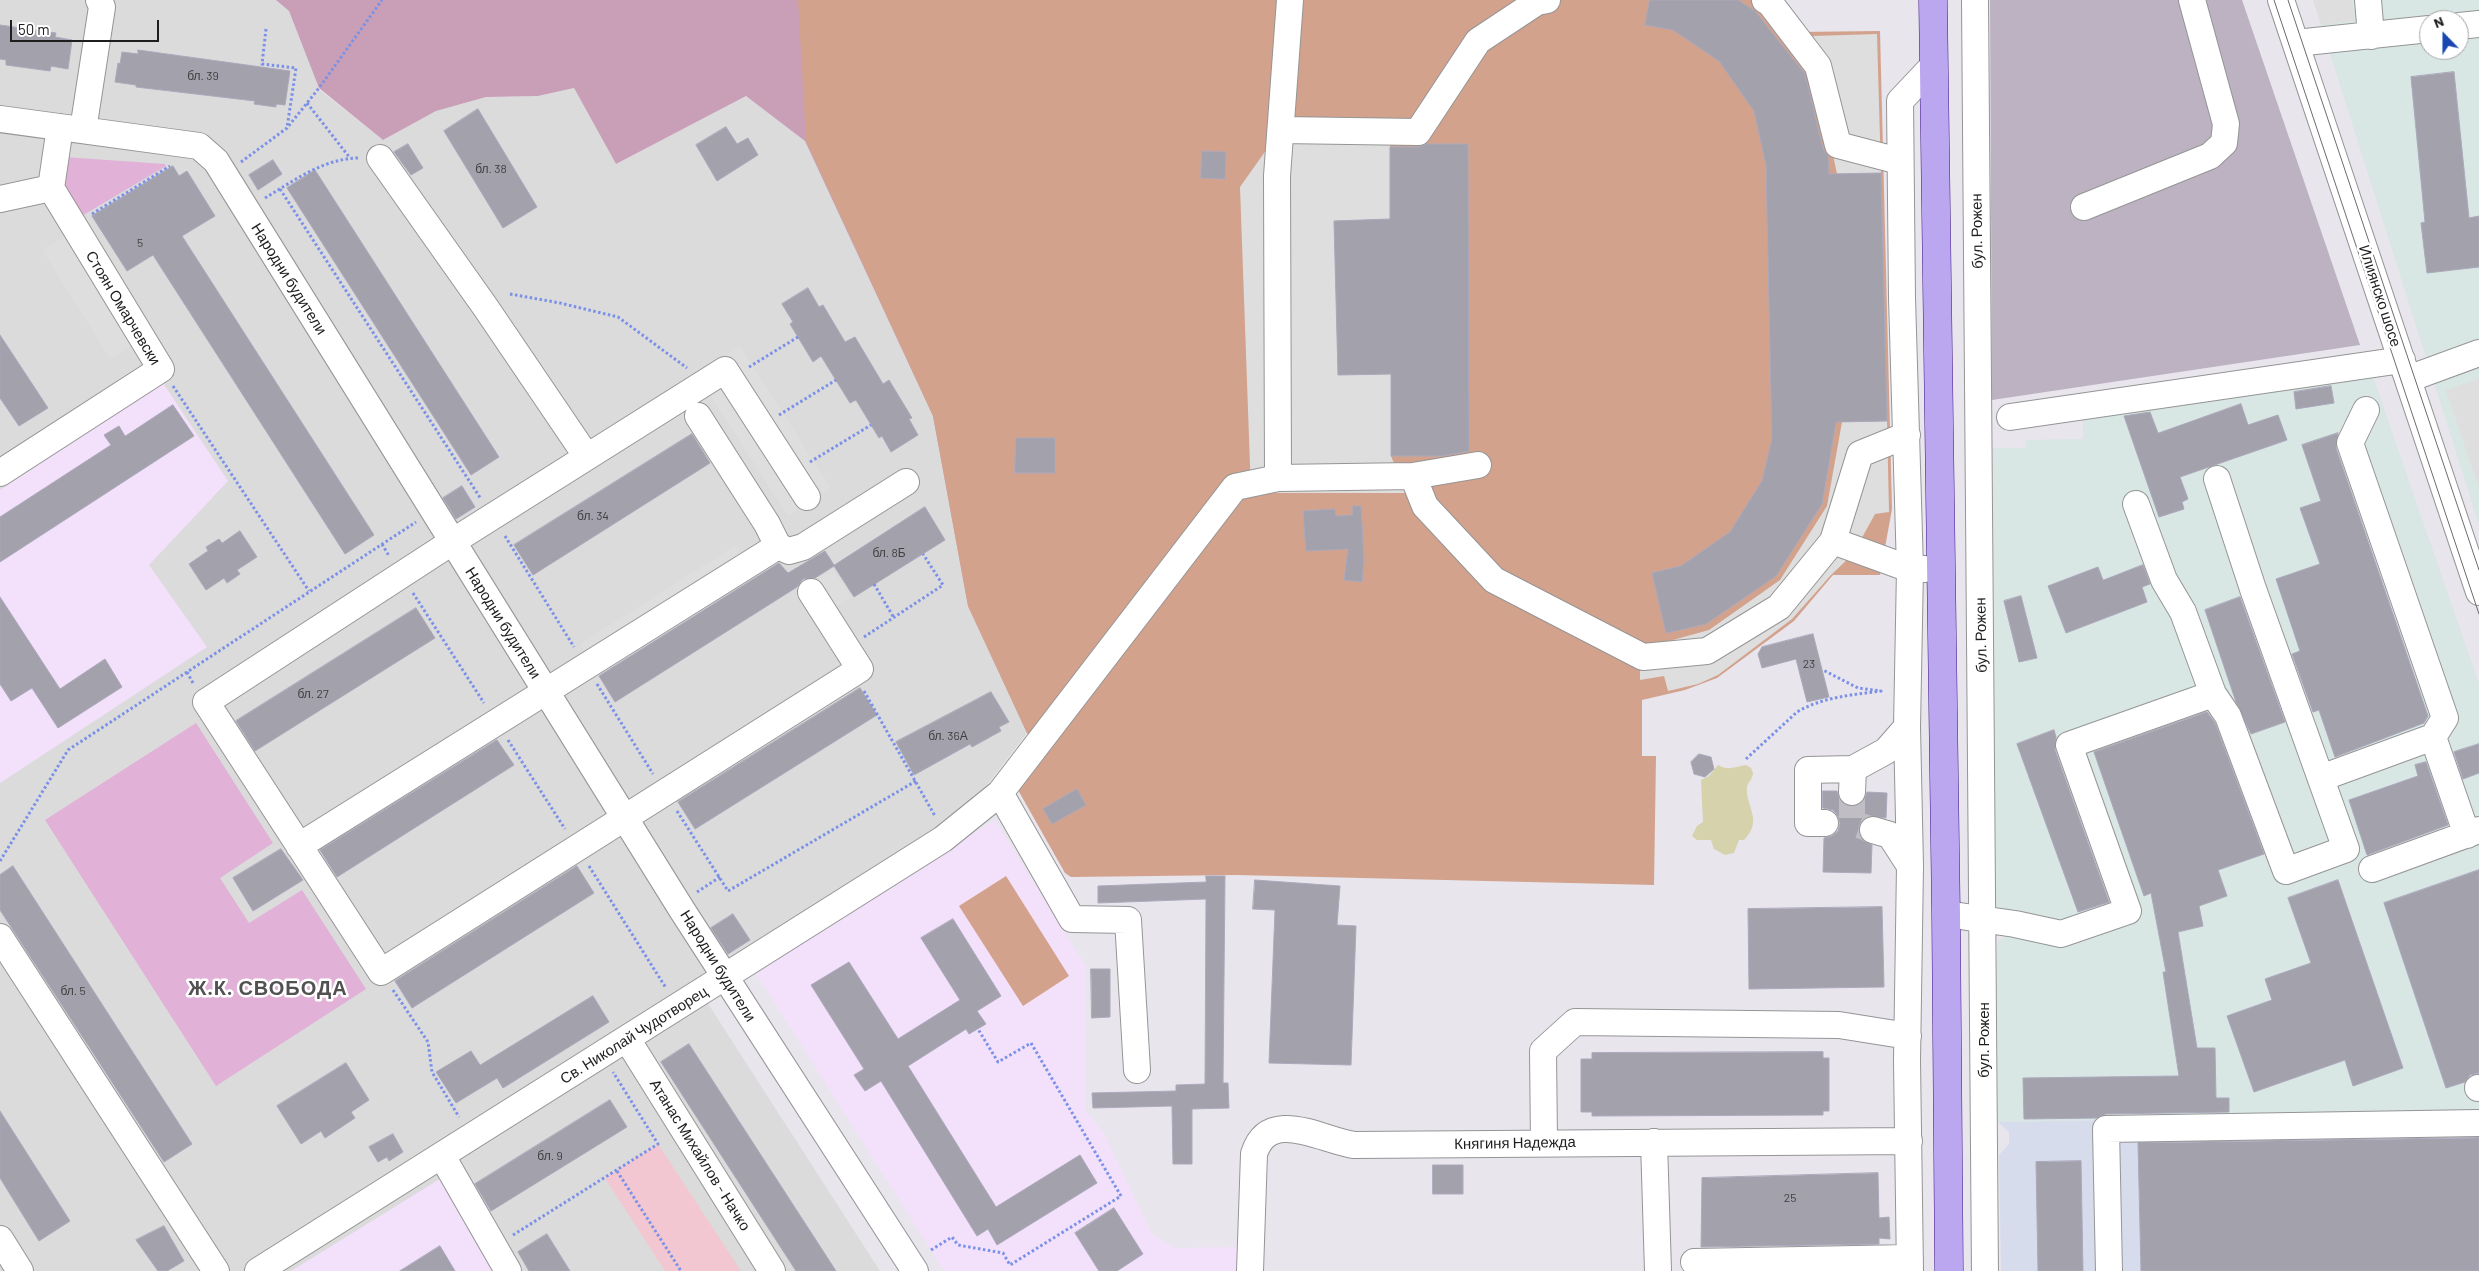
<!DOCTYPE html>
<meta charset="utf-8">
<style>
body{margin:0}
#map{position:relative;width:2479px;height:1271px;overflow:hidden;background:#e8e5ed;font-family:Barlow,sans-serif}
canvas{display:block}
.north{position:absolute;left:2419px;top:10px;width:50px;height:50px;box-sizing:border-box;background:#fff;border:1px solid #a5a5a5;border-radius:50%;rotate:338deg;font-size:14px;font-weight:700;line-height:20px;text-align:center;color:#1e1e1e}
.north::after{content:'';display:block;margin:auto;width:18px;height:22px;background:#1947b2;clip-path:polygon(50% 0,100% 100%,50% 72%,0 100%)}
.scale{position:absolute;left:10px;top:20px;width:149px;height:22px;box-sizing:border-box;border:2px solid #1e1e1e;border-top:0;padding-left:6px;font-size:15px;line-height:18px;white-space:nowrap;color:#1e1e1e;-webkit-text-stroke:4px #fff;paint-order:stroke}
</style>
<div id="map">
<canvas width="2479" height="1271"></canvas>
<div class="north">N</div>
<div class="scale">50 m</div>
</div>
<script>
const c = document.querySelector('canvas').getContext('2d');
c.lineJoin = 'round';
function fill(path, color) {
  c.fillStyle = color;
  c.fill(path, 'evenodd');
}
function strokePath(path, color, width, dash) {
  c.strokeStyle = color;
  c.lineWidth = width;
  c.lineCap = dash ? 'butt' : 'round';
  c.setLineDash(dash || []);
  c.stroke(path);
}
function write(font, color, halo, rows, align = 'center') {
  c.font = font + ' Barlow,sans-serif';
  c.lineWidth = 5;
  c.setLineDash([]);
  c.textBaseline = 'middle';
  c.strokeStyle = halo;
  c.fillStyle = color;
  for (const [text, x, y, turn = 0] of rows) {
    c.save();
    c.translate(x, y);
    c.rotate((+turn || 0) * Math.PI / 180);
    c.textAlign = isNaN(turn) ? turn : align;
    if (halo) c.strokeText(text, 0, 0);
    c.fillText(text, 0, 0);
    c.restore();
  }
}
fill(new Path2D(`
 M0,0h276l13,11 31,79 63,50 53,-29 50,-14 52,-1 36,-8 42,76 130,-68 60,45 127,275 35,190 59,127 -66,86 -265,166 184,286h-880z`), '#dbdbdc');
fill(new Path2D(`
 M2479,1113v158h-478l-2,-116 10,-11v-12l-11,-10z`), '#d6dcec');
fill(new Path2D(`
 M2313,0h166v525l-158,-500zM2429,20h30v30h-30z
 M2373,377l106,307v429l-481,9 -1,-180 19,-11v-14l-20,-11 -4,-458h34v-8l57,-1v-19z`), '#d8e6e4');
fill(new Path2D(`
 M163,383l65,98 -79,84 58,82 -207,136v-293z
 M995,820l91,147 -1,143 18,22 49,102 23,14 64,-1v24h-295l-190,-301z
 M443,1177l51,94h-203z`), '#f3e1fb');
fill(new Path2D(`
 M1990,0h252l118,345 -368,55z`), '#bcb2c1');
fill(new Path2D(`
 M64,157l101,7 1,2 -91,54 -18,-53z
 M196,723l77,120 -53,35 29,45 53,-33 64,99 -150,97 -171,-266z`), '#e1b1d7');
fill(new Path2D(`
 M276,0h682l107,873 -18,-126 -20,-14 -59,-127 -35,-190 -128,-275 -59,-45 -130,68 -42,-76 -36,8 -52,1 -50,14 -53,29 -64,-52 -30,-77z`), '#c89fb7');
fill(new Path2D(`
 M658,1144l83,127h-76l-60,-93z`), '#f2c7d1');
fill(new Path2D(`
 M798,0h978l20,32 84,-1 12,478 -12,66h-47l-39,46 -77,57 -32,12 -43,10v56h14l-2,129 -418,-10 -165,2 -6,-4 -47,-83 29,-43 -20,-14 -59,-127 -35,-190 -127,-275z
 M1006,876l63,100 -46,30 -64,-100z`), '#d3a28d');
fill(new Path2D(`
 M2313,0h39l2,21 -33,4z
 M1877,34l4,139 -44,1 -19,-91 -24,-34 18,-13z
 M1286,122l104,22v75l-56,2 4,154 53,-1v82l15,37h-155l-11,-306z
 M76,229l67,109 -33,21 -68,-109z
 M740,346l91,142 -43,28 -92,-142z
 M2479,379v109l-33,-98z
 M1887,421l2,91 -14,2 -22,40 -22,21 -39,44 -74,56 -20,9 -30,7 -4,-15 -24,4v-15l4,-17 65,-18 71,-50 47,-74 15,-84z
 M736,545l8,13 -156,99 -8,-13z
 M833,569l18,28 -26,17 -17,-28z`), '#dedede');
fill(new Path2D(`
 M1718,765c10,6 17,2 28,0l5,3 2,5c0,6 -5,9 -6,14 -2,19 17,33 -3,53h-5l-5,13 -9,2 -11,-6 -3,-9h-14l-5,-4 5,-10 6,-4 -2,-42 8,-4z`), '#d6d2ab');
const building = new Path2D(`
 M1650,0h88l17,11 50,63 18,75 5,7 1,18 52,-1 6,248 -51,1 -14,82 -46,72 -70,48 -40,9 -14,-60 29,-7 49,-34 32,-51 10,-42 -6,-274 -12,-54 -5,-7 -30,-43 -46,-31 -28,-5z
 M0,25l56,8 -1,4 17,3 -4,29 -17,-3 -1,5 -44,-6v-5l-6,-1z
 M138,50l152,21 -5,34 -9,-1v3l-22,-3 1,-3 -119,-14v-2l-21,-3 3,-19 2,1 2,-12 16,2z
 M2454,72l15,146 10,-2v51l-52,6 -6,-50 4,-1 -14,-145z
 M478,109l59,98 -34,21 -59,-97z
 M726,127l11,17 11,-6 10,17 -41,26 -21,-36z
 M408,144l15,24 -12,7 -17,-23z
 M1427,144h41l1,307 -27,5h-51v-82l-53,1 -4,-154 56,-2v-72h28z
 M1202,151l24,1 -1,27 -24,-1z
 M273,160l9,14 -24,16 -9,-15z
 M173,166l6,10 8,-5 28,45 -33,20 192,299 -29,19 -192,-299 -26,16 -35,-55z
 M315,170l184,287 -28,18 -184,-287z
 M808,288l11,19 4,-2 22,37 10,-5 28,47 6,-4 23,38 -3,1 9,16 -27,17 -9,-16 -3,2 -23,-38 -6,3 -29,-47 -8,6 -23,-38 3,-2 -11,-18z
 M0,335l48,73 -29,18 -19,-28z
 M2331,386l3,17 -38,6 -2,-17z
 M2241,404l7,21 30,-10 9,25 -107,37 8,22 -6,3 2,7 -25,8 -35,-101 26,-4 8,21z
 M173,405l21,31 -194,126v-45l111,-72 -7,-10 15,-9 6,10z
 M2338,433l-2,15 92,268 -4,7 -89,34 -16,-47 -6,2 -21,-58 8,-3 -24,-72 44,-15 -20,-56 21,-7 -19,-56z
 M692,434l18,29 -177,112 -19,-30z
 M1016,438h39v35h-40z
 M462,486l13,21 -19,12 -13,-21z
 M1353,506h8l3,55 -2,21 -18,-2 4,-31 -42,2 -3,-40 32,-2 1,7 16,-1z
 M925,507l20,33 -91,57 -20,-31 -19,12 -12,1 -6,8 -182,115 -16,-26 180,-113 9,10 37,-22 9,14z
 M240,531l17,26 -20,13 3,4 -13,9 -3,-5 -18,12 -17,-26 19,-13 -2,-4 13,-8 3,4z
 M2143,565l7,19 -8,3 5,15 -81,31 -18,-47 50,-19 5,13z
 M2021,596l16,62 -18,4 -15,-61z
 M0,597l60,92 45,-30 17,28 -64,41 -26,-40 -21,13 -11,-17z
 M2240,597l45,125 -34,12 -15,-32 -31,-92z
 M416,608l19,30 -180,113 -19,-30z
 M1813,634l16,63 -22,5 -11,-43 -34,9 -4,-14 4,-7z
 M860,688l17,27 -182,114 -17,-27z
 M991,692l18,30 -10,5 2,4 -29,16 -2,-3 -56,31 -18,-33z
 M2207,712l8,11 49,131 -46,16 9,26 -28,10 4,20 -25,6 19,116h18l1,50h13v14l-123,2 -9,4 -73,1 -1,-41 156,-2 -16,-104h3l-15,-79 -7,3 -50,-144z
 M2054,730l2,7 -1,13 54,152 -31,10 -61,-168z
 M497,740l17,25 -177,112 -17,-27z
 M2479,744v29l-16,6 -9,-27z
 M1699,754l12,3 3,12 -9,8 -11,-3 -3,-12z
 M2426,762l22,63 -81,30 -18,-55 69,-24 -3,-11z
 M1077,789l9,16 -34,19 -9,-15z
 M1823,791h14l2,7 5,6 8,3 6,-2 6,-5 3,-8 20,1 -1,25 -17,-2 -7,4 -3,6v8l3,6 10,5 -1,28 -48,-1 1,-34 8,-2 6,-5 2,-8 -2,-7 -5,-6 -10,-2z
 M281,849l22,31 -50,31 -20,-33z
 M13,866l179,278 -28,18 -164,-252v-35z
 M577,866l17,27 -182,115 -17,-27z
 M2479,870v203l-9,2 -5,7 -19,6 -62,-185z
 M1206,876h19l-2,207h5l1,25 -37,1v55h-19l-1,-58 -79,2 -1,-15 84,-2v-6l29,-1 1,-185 -108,4v-17l108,-4z
 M1255,880l85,6 -3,39 19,1 -5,139 -82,-2 6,-153 -22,-1z
 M2338,880l65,188 -50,18 -8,-26 -91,32 -27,-76 45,-16 -7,-21 46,-16 -23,-65z
 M1882,907l2,80 -135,2 -1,-80z
 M733,914l17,26 -22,14 -17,-26z
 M953,919l48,77 -24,15 9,13 -17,10 -3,-5 -58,37 88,141 84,-52 17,28 -100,62 -9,-16 -11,7 -96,-155 -16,10 -11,-16 10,-6 -53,-84 38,-23 49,77 62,-39 -39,-62z
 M1091,969h19v48l-18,1z
 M593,996l16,26 -106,66 -6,-10 -41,25 -20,-31 35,-21 9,14z
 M689,1044l147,227h-40l-135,-209z
 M1823,1052v6h6v53h-6v4l-231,1v-4h-11v-53h11v-6z
 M346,1063l23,37 -18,12 4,6 -30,20 -4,-7 -20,13 -24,-38z
 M610,1100l17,27 -136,84 -16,-27z
 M0,1111l70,110 -31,20 -39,-63z
 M393,1134l10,18 -14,9 -2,-4 -9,5 -9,-15z
 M2479,1138v133h-338l-3,-128z
 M2081,1161l2,110h-45l-2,-109z
 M1433,1165h30v29h-30z
 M1878,1173l1,45 10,-1 1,22 -11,-1v6l-178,3 1,-69z
 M1114,1208l29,46 -26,17h-18l-24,-38z
 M164,1226l20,35 -17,10h-9l-22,-31z
 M547,1234l23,37h-41l-11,-19z
 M440,1246l15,25h-55z`);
fill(building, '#a3a1ab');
strokePath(building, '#aca9bd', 1);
strokePath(new Path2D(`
 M1852,792v31l21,7`), '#c0bdc4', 26, [26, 13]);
const minor = new Path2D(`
 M1765,0l5,3 48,63 20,79 61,16
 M1975,0l10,1271
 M2281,0l198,592
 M2368,0l3,36
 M2459,26l20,-2
 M2296,43l133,-14
 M0,119l199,27 17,15 466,749 233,361
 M83,130l19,-123 -3,-7
 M1281,130l137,2 60,-91 59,-39 10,-2
 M380,158l106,150 101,149
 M0,199l51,-11
 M2084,207l126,-51 14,-13 2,-19 -34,-124
 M2408,379l71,-26
 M2366,410l-16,33 95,275 -12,19 34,98
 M698,416l69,108 11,22
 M2010,417l392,-57
 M0,473l161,-104 -110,-181 9,-61
 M1413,476l12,30 69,74 149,77 64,-6 72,-44 54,-66 27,-87 47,-19
 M1278,478l-1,-302 13,-176
 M807,497l-82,-127 -273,172 -246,160 175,270 479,-303 -49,-77
 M1833,541l77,28h15
 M2213,694l15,22 58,155 60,-22 -93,-260 -36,-110
 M2321,778l112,-41
 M1852,792l1,-23 33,-18 21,-24
 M1000,793l72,126 56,1 9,150
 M1825,823h-17v-53l45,-1
 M1873,830l17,5 20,31
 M299,846l479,-300 11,5 14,-4 103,-65
 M2372,869l107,-39
 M1946,914l69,10 46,10 67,-23 -59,-166 144,-51 -30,-82 -19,-32 -28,-76
 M0,937l216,334
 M627,1039l145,232
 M2478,1088h1
 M1544,1142l-1,-91 32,-29 264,3 69,11
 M1654,1142l4,129
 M442,1156l66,115
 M0,1239l20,32
 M1694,1262l216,-4
 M258,1271l685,-432 57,-46 235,-306 43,-9 135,-2 65,-11
 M1250,1271l4,-117c15,-48 69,-13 100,-9l555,-4
 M1910,1271l-3,-210 3,-195 -3,-139 3,-158 -8,-271 -2,-197 33,-35
 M2109,1271l-3,-142 373,-6`);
const major = new Path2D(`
 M1933,0l13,914 3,357`);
strokePath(minor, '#959595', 28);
strokePath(major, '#3c1385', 29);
strokePath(new Path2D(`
 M266,29l-4,35 34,4 -9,60
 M307,103l43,55
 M241,162l46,-34 32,-40 63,-88
 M280,189l201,310
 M265,198c30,-18 59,-40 95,-40
 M92,214l78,-48
 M510,294l50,9 58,14 69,51
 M749,367l49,-30
 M173,386l136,205
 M779,415l57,-35
 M810,462l61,-37
 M505,536l69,111
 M382,544l7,12
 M874,584l20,34
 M413,593l71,110
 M864,637l79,-52 -20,-31
 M187,672l7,13
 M597,684l56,90
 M864,691l71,125
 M508,740l57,89
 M1746,759l51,-47c25,-15 55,-17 84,-21l-23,-3 -35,-18
 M677,811l51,80 188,-110
 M0,861l68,-111 348,-228
 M589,866l77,122
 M697,892l23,-15
 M393,990l35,52 4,30 27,45
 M617,1171l64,100
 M513,1235l145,-91 -45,-72
 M931,1250l21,-13 6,8 45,8 7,12 111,-69 -90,-153 -33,19 -20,-33`), '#7b91e8', 3, [2.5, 2.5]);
strokePath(minor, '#fff', 26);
strokePath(major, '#bba7f0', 28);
strokePath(new Path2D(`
 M2274,0l205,614
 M2288,0l191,570`), '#6c6c6c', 1);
write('12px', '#3f3f41', null, [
 ["бл. 39",203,76],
 ["бл. 38",491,169],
 ["5",140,243],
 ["бл. 34",593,516],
 ["бл. 8Б",889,553],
 ["23",1809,664],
 ["бл. 27",313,694],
 ["бл. 36А",948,736],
 ["бл. 5",73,991],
 ["бл. 9",550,1156],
 ["25",1790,1198]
]);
write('15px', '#1e1e1e', '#fff', [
 ["бул. Рожен",1977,231,-91],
 ["Народни будители",289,279,58],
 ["Илиянско шосе",2380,296,72],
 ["Стоян Омарчевски",123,308,59],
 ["Народни будители",503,623,58],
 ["бул. Рожен",1981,635,-91],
 ["Народни будители",718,966,58],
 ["Св. Николай Чудотворец",634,1035,-32],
 ["бул. Рожен",1984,1040,-90],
 ["Княгиня Надежда",1515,1143,-1],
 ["Атанас Михайлов - Начко",700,1155,58]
]);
c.letterSpacing = '1px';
write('bold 20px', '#515151', '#fff', [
 ["Ж.К. СВОБОДА",268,988]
]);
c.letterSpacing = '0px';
</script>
